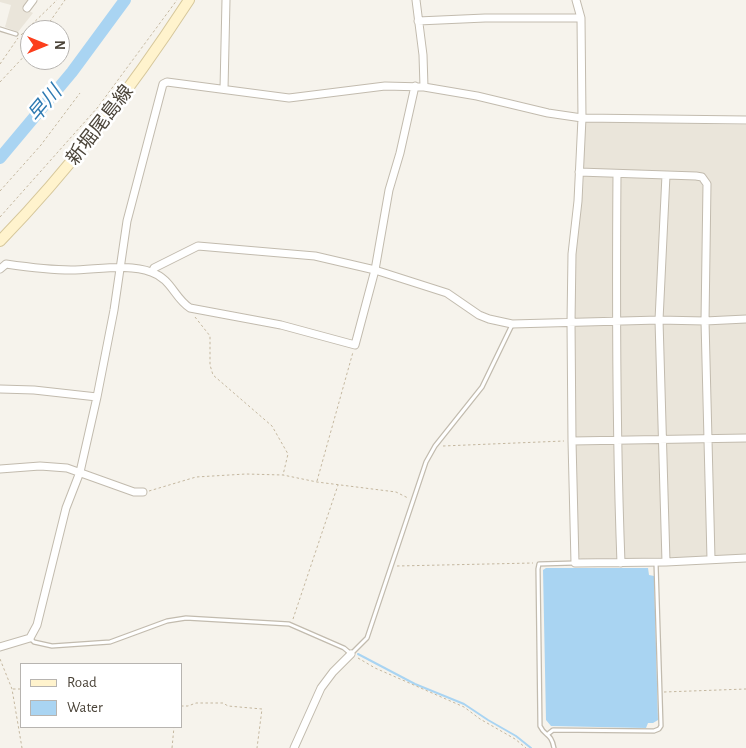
<!DOCTYPE html>
<meta charset="utf-8">
<style>
body{margin:0}
#map{position:relative;width:746px;height:748px;overflow:hidden;background:#f6f3ec;font-family:"Alegreya Sans",sans-serif}
canvas{display:block}
.legend{position:absolute;left:20px;top:663px;width:162px;height:65px;box-sizing:border-box;background:#fff;border:1px solid #b7b4b0;margin:0;padding:6px 9px;list-style:none;font-size:15px;color:#4b4439}
.legend li{display:flex;align-items:center;gap:10px;height:25px}
.legend b{width:25px;border:1px solid #b7b4b0}
.north{position:absolute;left:20px;top:20px;width:50px;height:50px;box-sizing:border-box;background:#fff;border:1px solid #b7b4b0;border-radius:50%;rotate:90deg;font-size:14px;font-weight:700;line-height:20px;text-align:center;color:#4b4439}
.north::after{content:'';display:block;margin:auto;width:18px;height:22px;background:#fc3f1d;clip-path:polygon(50% 0,100% 100%,50% 72%,0 100%)}
</style>
<div id="map">
<canvas width="746" height="748"></canvas>
<ul class="legend">
<li><b style="height:6px;background:#fff3cd"></b>Road</li>
<li><b style="height:14px;background:#a9d4f2"></b>Water</li>
</ul>
<div class="north">N</div>
</div>
<script>
const c = document.querySelector('canvas').getContext('2d');
c.lineJoin = 'round';
function fill(path, color) {
  c.fillStyle = color;
  c.fill(path, 'evenodd');
}
function strokePath(path, color, width, dash) {
  c.strokeStyle = color;
  c.lineWidth = width;
  c.lineCap = dash ? 'butt' : 'round';
  c.setLineDash(dash || []);
  c.stroke(path);
}
function write(font, color, halo, rows, align = 'center') {
  c.font = font + ' "Alegreya Sans","Noto Sans JP",sans-serif';
  c.lineWidth = 5;
  c.setLineDash([]);
  c.textBaseline = 'middle';
  c.strokeStyle = halo;
  c.fillStyle = color;
  for (const [text, x, y, turn = 0] of rows) {
    c.save();
    c.translate(x, y);
    c.rotate((+turn || 0) * Math.PI / 180);
    c.textAlign = isNaN(turn) ? turn : align;
    if (halo) c.strokeText(text, 0, 0);
    c.fillText(text, 0, 0);
    c.restore();
  }
}
fill(new Path2D(`
 M0,0h36l-7,11 4,2 -15,19 -13,-5 6,-22 -11,-3z
 M585,121l161,4v431l-165,3 -3,-3 -5,-227 1,-64 4,-44 5,-29z`), '#eae5da');
fill(new Path2D(`
 M546,568h102l1,7 5,1 4,144 -5,3h-5l-2,5 -95,-2 -5,-6 -3,-150z`), '#a9d4f2');
strokePath(new Path2D(`
 M358,654l57,30 49,20 24,16 28,16 15,12`), '#a9d4f2', 2);
strokePath(new Path2D(`
 M0,158l72,-86 53,-72`), '#a9d4f2', 12);
const lane = new Path2D(`
 M0,29l16,5
 M30,638l4,4 18,4 58,-4 57,-21 19,-3 103,6 55,24 7,6 16,-16 59,-176 9,-16 47,-59 30,-62
 M548,734l5,-4 101,1 5,-2 2,-3 -5,-163
 M554,748c-3,-16 -9,-11 -14,-22l-2,-157 1,-5 35,-1`);
const street = new Path2D(`
 M416,0l7,55 1,32
 M576,0l5,18 1,100 -4,83 -6,53 -1,68 1,119 3,122 91,-1 80,-4
 M27,8l6,-8
 M418,21l67,-3h96
 M224,89l2,-89
 M579,172l117,4 6,1 5,7 -2,137 6,238
 M617,174c-1,130 -1,259 4,389
 M666,175l-7,145 7,242
 M0,269l6,-5c21,3 44,6 65,6 24,0 58,-7 80,2 21,7 23,26 39,36l91,17 74,20 20,-75 14,-80 11,-37 15,-67
 M152,272l2,-4 44,-22 117,10 60,14 72,23 32,22 10,4 23,5 147,-4 46,1 41,-2
 M0,389l34,1 63,7
 M572,441l174,-3
 M0,469l40,-3 27,2 67,24h9
 M0,647l30,-9 7,-13 29,-117 14,-36 17,-75 17,-87 13,-89 36,-137 4,-2 122,16 96,-12 39,1 53,9 71,17 34,5 164,2
 M294,748l27,-60 12,-16 18,-18`);
const secondary = new Path2D(`
 M0,241c71,-73 133,-155 189,-241`);
strokePath(lane, '#c2bbae', 5.5);
strokePath(street, '#c2bbae', 9);
strokePath(secondary, '#d6c79b', 12);
strokePath(new Path2D(`
 M44,30l21,-30
 M21,35l36,-35
 M0,64l18,-26
 M0,82l30,-32
 M0,191l41,-46 39,-52
 M0,217l98,-110 79,-107
 M195,317l15,19v29l3,10 59,51 16,28 -5,21
 M443,446l121,-5
 M317,481l36,-129
 M149,491l47,-14 50,-3 37,1 34,7 79,10 12,6
 M397,566l136,-3
 M293,619l45,-134
 M358,658l17,10 89,39 16,12 35,20 11,9
 M0,659l12,30 10,59
 M13,689h8
 M664,692l82,-3
 M181,706h7l8,-3h27l5,3 34,3 -5,39
 M172,748l2,-21`), '#c4b79f', 1, [2.5, 2.5]);
strokePath(lane, '#fff', 3);
strokePath(street, '#fff', 7);
strokePath(secondary, '#fff3cd', 10);
write('19px', '#4b4439', '#fff', [
 ["新堀尾島線",100,125,-52]
]);
write('italic 20px', '#2e7ab2', '#fff', [
 ["早川",45,104,-50]
]);
</script>
